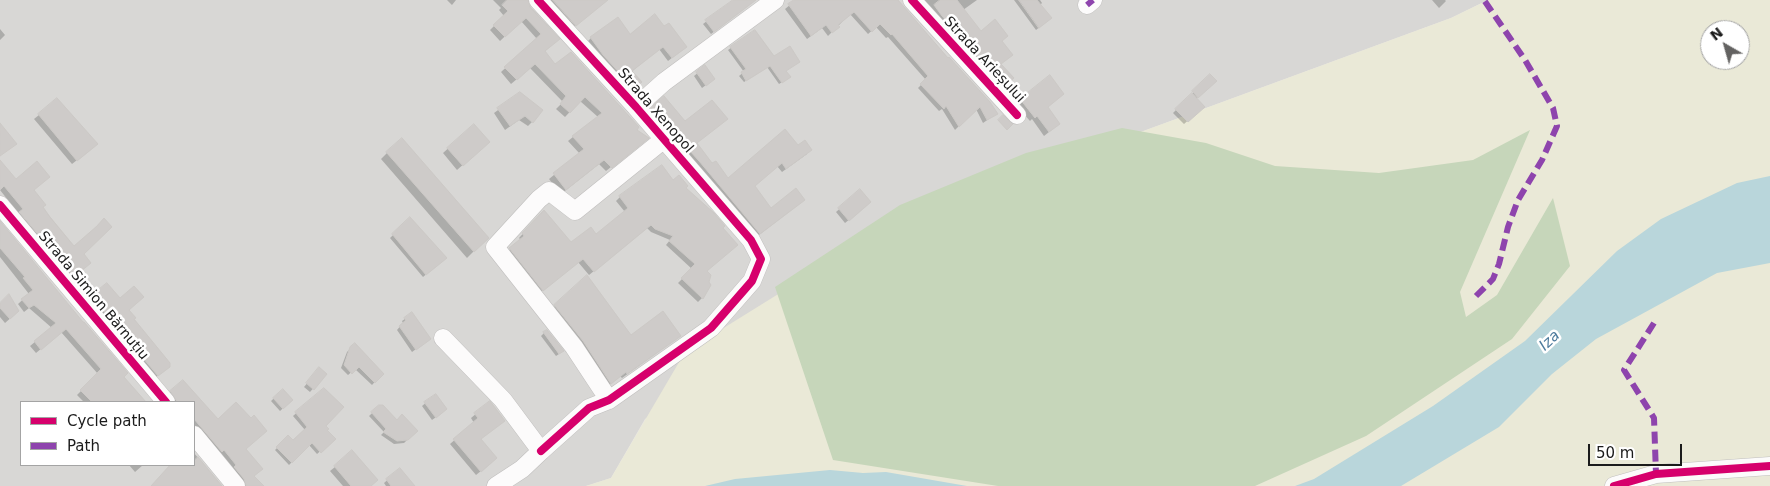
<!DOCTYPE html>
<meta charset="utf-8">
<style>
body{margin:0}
#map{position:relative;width:1770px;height:486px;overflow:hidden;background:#e9e7e4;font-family:"DejaVu Sans",sans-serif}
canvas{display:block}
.legend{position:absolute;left:20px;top:401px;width:175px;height:65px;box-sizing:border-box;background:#fff;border:1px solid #a4a4a4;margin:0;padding:6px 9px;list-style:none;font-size:15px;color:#1b1b1b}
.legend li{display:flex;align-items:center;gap:10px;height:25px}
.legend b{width:25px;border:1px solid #a4a4a4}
.north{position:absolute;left:1700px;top:20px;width:50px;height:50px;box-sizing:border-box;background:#fff;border:1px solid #a4a4a4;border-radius:50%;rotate:322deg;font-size:14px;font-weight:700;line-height:20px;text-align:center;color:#1b1b1b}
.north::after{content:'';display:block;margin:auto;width:18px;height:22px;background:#636261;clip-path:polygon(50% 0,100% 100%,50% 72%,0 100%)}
.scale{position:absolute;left:1588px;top:444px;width:94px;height:22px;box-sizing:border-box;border:2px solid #1b1b1b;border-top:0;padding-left:6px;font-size:15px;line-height:18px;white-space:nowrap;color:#1b1b1b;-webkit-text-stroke:4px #fff;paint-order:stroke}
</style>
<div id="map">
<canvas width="1770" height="486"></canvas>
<ul class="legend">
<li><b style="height:6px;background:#d6006c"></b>Cycle path</li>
<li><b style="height:6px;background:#8e44ad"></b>Path</li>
</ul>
<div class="north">N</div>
<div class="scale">50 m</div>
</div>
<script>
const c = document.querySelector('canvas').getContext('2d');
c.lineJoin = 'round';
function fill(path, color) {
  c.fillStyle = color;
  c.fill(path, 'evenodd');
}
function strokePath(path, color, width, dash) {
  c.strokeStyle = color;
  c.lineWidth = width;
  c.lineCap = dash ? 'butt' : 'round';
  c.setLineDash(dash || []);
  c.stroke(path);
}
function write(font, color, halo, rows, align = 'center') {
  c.font = font + ' "DejaVu Sans",sans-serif';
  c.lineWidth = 5;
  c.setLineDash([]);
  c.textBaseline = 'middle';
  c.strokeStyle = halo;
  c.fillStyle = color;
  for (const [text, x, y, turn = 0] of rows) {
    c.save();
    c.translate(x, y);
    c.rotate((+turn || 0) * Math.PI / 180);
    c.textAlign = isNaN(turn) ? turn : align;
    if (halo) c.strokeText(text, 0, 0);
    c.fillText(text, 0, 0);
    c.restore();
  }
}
fill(new Path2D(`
 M0,0h1488l-37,18 -362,133 -444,268 -34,59 -25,8h-586zM21,402h173v63h-173z`), '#d8d7d5');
fill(new Path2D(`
 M1488,0h282v486h-1184l25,-8 74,-126 177,-110 227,-91 362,-133zM1710,30h30v30h-30z`), '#eae9d7');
fill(new Path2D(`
 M1122,128l84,15 69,23 104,7 94,-13 57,-30 -70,162 6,25 31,-22 56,-97 17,68 -58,73 -146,97 -111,50h-257l-165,-26 -58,-173 125,-82 126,-52z`), '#c6d6ba');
fill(new Path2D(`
 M1770,176v87l-53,10 -121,66 -44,35 -53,53 -98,59h-106l19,-7 119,-73 92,-65 92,-90 44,-32 76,-36z
 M830,470l33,3 23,-1 81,14h-262l30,-7z`), '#b9d6db');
fill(new Path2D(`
 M447,0h9l-4,5z
 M493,0h34v3l31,36 -14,13 10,13 81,65 7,12 -36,29 -7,-7 -38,30 -12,-15 31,-25 -12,-13 30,-24 -18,-16 -15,16 -9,-8 7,-7 -33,-34 -19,16 -10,-12 36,-33 -16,-18 -21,20 -10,-11 14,-14 -5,-6 2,-2z
 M543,0h64l-36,29z
 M735,0h20l-44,34 -8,-10z
 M796,0h101l99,114 -13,9 -7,-14 -21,21 -13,-21 -3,2 -21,-23 8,-8 -38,-43 -2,1 -10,-11 -8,7 -18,-20 -22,22 -6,-8 -15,11 -22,-30z
 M924,0h53l-14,10 17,23 20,8v23l12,14 -12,11 -54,-60z
 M1014,0h26l2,3 -2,2 7,16 -11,9z
 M1432,0h13l1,1 -7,7z
 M0,29l5,6 -5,5z
 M755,31l30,40 2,8 -8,5 -12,-17 -23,15 -5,-6 5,-4 -16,-22z
 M630,35l52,15 -14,11 -9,-12 -28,23 6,14 -7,5 -30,-33 -12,-17 3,-3z
 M705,67l5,15 -8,6 -8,-12z
 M1210,76l5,5 -19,18 7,8 -19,17 -11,-11z
 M1049,77l-2,31 7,20 -10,8 -12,-17 -2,2 -14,-16z
 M520,94l12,28 -4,4 -9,-6 -14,10 -11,-17z
 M664,98l48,67 16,15 70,-34 9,8 -25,18 -5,-6 -24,21 18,22 28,-5 -44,34 -107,-125z
 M39,115l52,34 -19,15 -38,-45z
 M474,125l10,21 -27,24 -14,-17z
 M387,153l100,85 -20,20 -86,-99z
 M0,162l15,18 17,10 10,17 32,40 9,7 2,13 -15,13 -54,-63 3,-3 -19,-24z
 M672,182l12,6 22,84 -4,26 -4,4 -20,-19 14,-14 -26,-24 4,-5 -19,-8 -4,-4 -58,47 -11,-13 -40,32 -32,-41 15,-13 -2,-2 25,-27 27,33 25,-9 29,-23 -9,-11 4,-4z
 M860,191l7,14 -22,18 -9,-11z
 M410,219l32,42 -19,16 -33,-39z
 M0,224l123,153 21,25h-60l-7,-7 21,-21 -37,-42 -25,21 -6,-7 22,-18 -23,-20 -5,4 -6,-8 11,-10 -29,-37z
 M107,285l63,81 -15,12 -66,-78z
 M0,304l13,12 -8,7 -5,-6z
 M555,306l75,30h50l-58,42 -2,-2 -14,12 -56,-77z
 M405,319l22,22 -15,11 -15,-22 6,-7 -1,-2z
 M544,333l15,21 -3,2 -15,-20z
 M355,344l27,30 -10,11 -17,-16 -7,6 -7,-7 6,-16z
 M317,372l9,2 -16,18 -6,-5z
 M183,382l61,68 9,27 9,9h-20l-10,-15 2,-2 -14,-17 -2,2 -24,-29v-23h-20l-6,-8z
 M324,389l2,41 8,9 -17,15 -8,-9 -20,20 -14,-15 13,-13 5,4 12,-11 -12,-14z
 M283,390l9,10 -12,11 -9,-10z
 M435,395l8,17 -11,8 -10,-14z
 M489,403l-9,37 12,22 -16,13 -26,-31 24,-21 -3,-5z
 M381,405l16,16 19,10 -12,12 -10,1 -13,-9 3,-3 -15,-16z
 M194,453l27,33h-69l19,-21h23z
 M129,465h14l-8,7z
 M335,467l35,19h-27l-13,-15z
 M400,469l13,17h-27l-2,-3z`), '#0003');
const building = new Path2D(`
 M507,0h21l2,7 30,32 -15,12 10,13 16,-12 68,75 -2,3 12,8 -37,30 -8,-8 -38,30 -13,-17 31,-24 -12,-13 30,-23 -17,-16 -15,16 -10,-9 6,-8 -31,-32 -18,16 -13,-13 37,-33 -15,-16 -21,19 -12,-12 15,-14 -6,-6z
 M553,0h55l-32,26z
 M733,0h23l-42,32 -9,-12z
 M794,0h104l50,58 1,-1 41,45 8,12 -11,6 -7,-13 -21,20 -13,-21 -2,3 -24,-25 8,-8 -36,-42 -1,1 -11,-11 -8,8 -18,-20 -16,13 2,2 -8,6 -6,-8 -15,11 -23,-32z
 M940,0h17l24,31 14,-12 13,17 -6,5 11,14 -12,9 13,14 -9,8 -63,-70 -8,-11z
 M1019,0h18l15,18 -13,10z
 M655,14l9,12 5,-3 18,24 -15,11 -9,-11 -31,24 10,11 -8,7 -31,-34 -13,-18 28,-20 12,17z
 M755,30l19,26 16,-10 10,16 -14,9 5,6 -9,6 -12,-17 -24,15 -5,-9 5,-3 -16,-22z
 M705,65l10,14 -9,7 -10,-14z
 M1210,74l7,7 -19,17 -6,-7z
 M1050,75l14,19 -16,13 12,17 -11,8 -12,-16 -2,2 -15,-19z
 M520,92l23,18 -10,13 -8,-7 -15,10 -13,-18z
 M1192,93l13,14 -17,15 -13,-13z
 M664,96l21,25 27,-21 16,19 -31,24 15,20 4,-2 12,17 57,-49 13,16 7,-5 7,10 -26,19 -4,-6 -27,23 16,22 25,-20 9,12 -45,34 -61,-73 -48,-53z
 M57,98l41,46 -21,17 -39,-47z
 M1003,115l10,9 -6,6 -9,-10z
 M0,123l17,21 -17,12z
 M474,124l16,18 -27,24 -16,-18z
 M402,138l87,100 -15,14 -88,-100z
 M0,160l16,19 21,-18 13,16 -16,13 12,15 -3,2 7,10 24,29 23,-20 7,-8 8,9 -28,27 7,9 -17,14 -55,-65 4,-3 -19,-23 -4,4z
 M662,165l11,15 6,-5 9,11 -2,2 28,25 11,13 -2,2 15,17 -31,26 4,4 -2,7 2,3 -8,14 -22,-21 14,-14 -26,-23 4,-5 -18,-7 -4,-4 -57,47 -11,-13 -40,32 -34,-43 15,-12 -2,-3 22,-23 27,32 20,-15 5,7 32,-26 -9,-12z
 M860,189l11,13 -22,19 -11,-13z
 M410,217l37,41 -21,17 -34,-41z
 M0,221l83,101h1l44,51 -4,4 22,25h-54l-12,-12 21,-21 -35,-40 -25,21 -7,-9 22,-18 -22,-18 -5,3 -8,-9 12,-9 -10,-12 2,-1 -25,-29z
 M587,275l44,60 32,-24 18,25 -54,38 -1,-2 -15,12 -28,-43 -29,-36z
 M107,283l13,15 14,-12 10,11 -15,13 7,8 -2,1 36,44v4l-12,9 -67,-80z
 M9,294l10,17 -9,8 -10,-11v-5z
 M412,312l19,27 -15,11 -17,-24 7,-6 -2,-2z
 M547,330l17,21 -5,3 -16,-22z
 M355,343l29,31 -9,9 -16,-16 -7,7 -8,-9 6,-18z
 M319,367l8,7 -13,16 -8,-7z
 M183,380l35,39 18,-17 15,16 3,-3 13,16 -21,18 17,20 -9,7 10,10h-18l-2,-7 -10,-12 2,-2 -12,-15 -2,2 -28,-33v-17h-16l-2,-2 -6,-9z
 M324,388l20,19 -18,19 3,3 -2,1 9,9 -15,14 -9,-10 -20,20 -16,-16 12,-12 5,5 14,-13 -12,-15z
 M283,389l10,11 -10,9 -10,-11z
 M436,394l11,15 -11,9 -12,-16z
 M490,401l15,20 -24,18 16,19 -16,14 -28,-33 25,-21 -4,-5z
 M379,405h4l14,15 5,-6 16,17 -10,9 -11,1 -14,-9 3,-3 -15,-17z
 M352,450l26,30 -7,6h-20l-17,-20z
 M198,457l24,29h-71l19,-21h24v-4z
 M400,468l15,18h-24l-5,-7z`);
fill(building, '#cecbc9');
strokePath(building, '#ccc9c6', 1);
const minor = new Path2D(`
 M538,0l98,107 115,133 10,19 -9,22 -41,47 -102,72 -20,8 -48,43
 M912,0l105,115
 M1087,5l6,-5
 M636,107l28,-25 111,-82
 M0,205l166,197
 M443,338l60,62 38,51 -19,18 -26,17
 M609,400l-35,-53 -79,-100 44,-48 10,-8 26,20 88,-71
 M194,435l42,51
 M1614,486l42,-12 114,-8`);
strokePath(minor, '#c0bfbe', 19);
strokePath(minor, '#fcfbfb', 18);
strokePath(new Path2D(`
 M1087,5l6,-5
 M1476,296l17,-17 6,-15 9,-37 10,-27 24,-40 15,-34 -4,-18 -28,-48 -41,-60
 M1654,323l-30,47 30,48 2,56`), '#8e44ad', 6, [12, 6]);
strokePath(new Path2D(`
 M538,0l98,107 115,133 10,19 -9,22 -41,47 -102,72 -20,8 -48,43
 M912,0l105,115
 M0,205l166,197
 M1614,486l42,-12 114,-8`), '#d6006c', 8);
write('14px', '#1b1b1b', '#fff', [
 ["Strada Arieșului",984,60,47],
 ["Strada Xenopol",655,111,49],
 ["Strada Simion Bărnuțiu",93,296,50]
]);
write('italic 15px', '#4c7a9c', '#fff', [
 ["Iza",1550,341,-43]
]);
</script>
